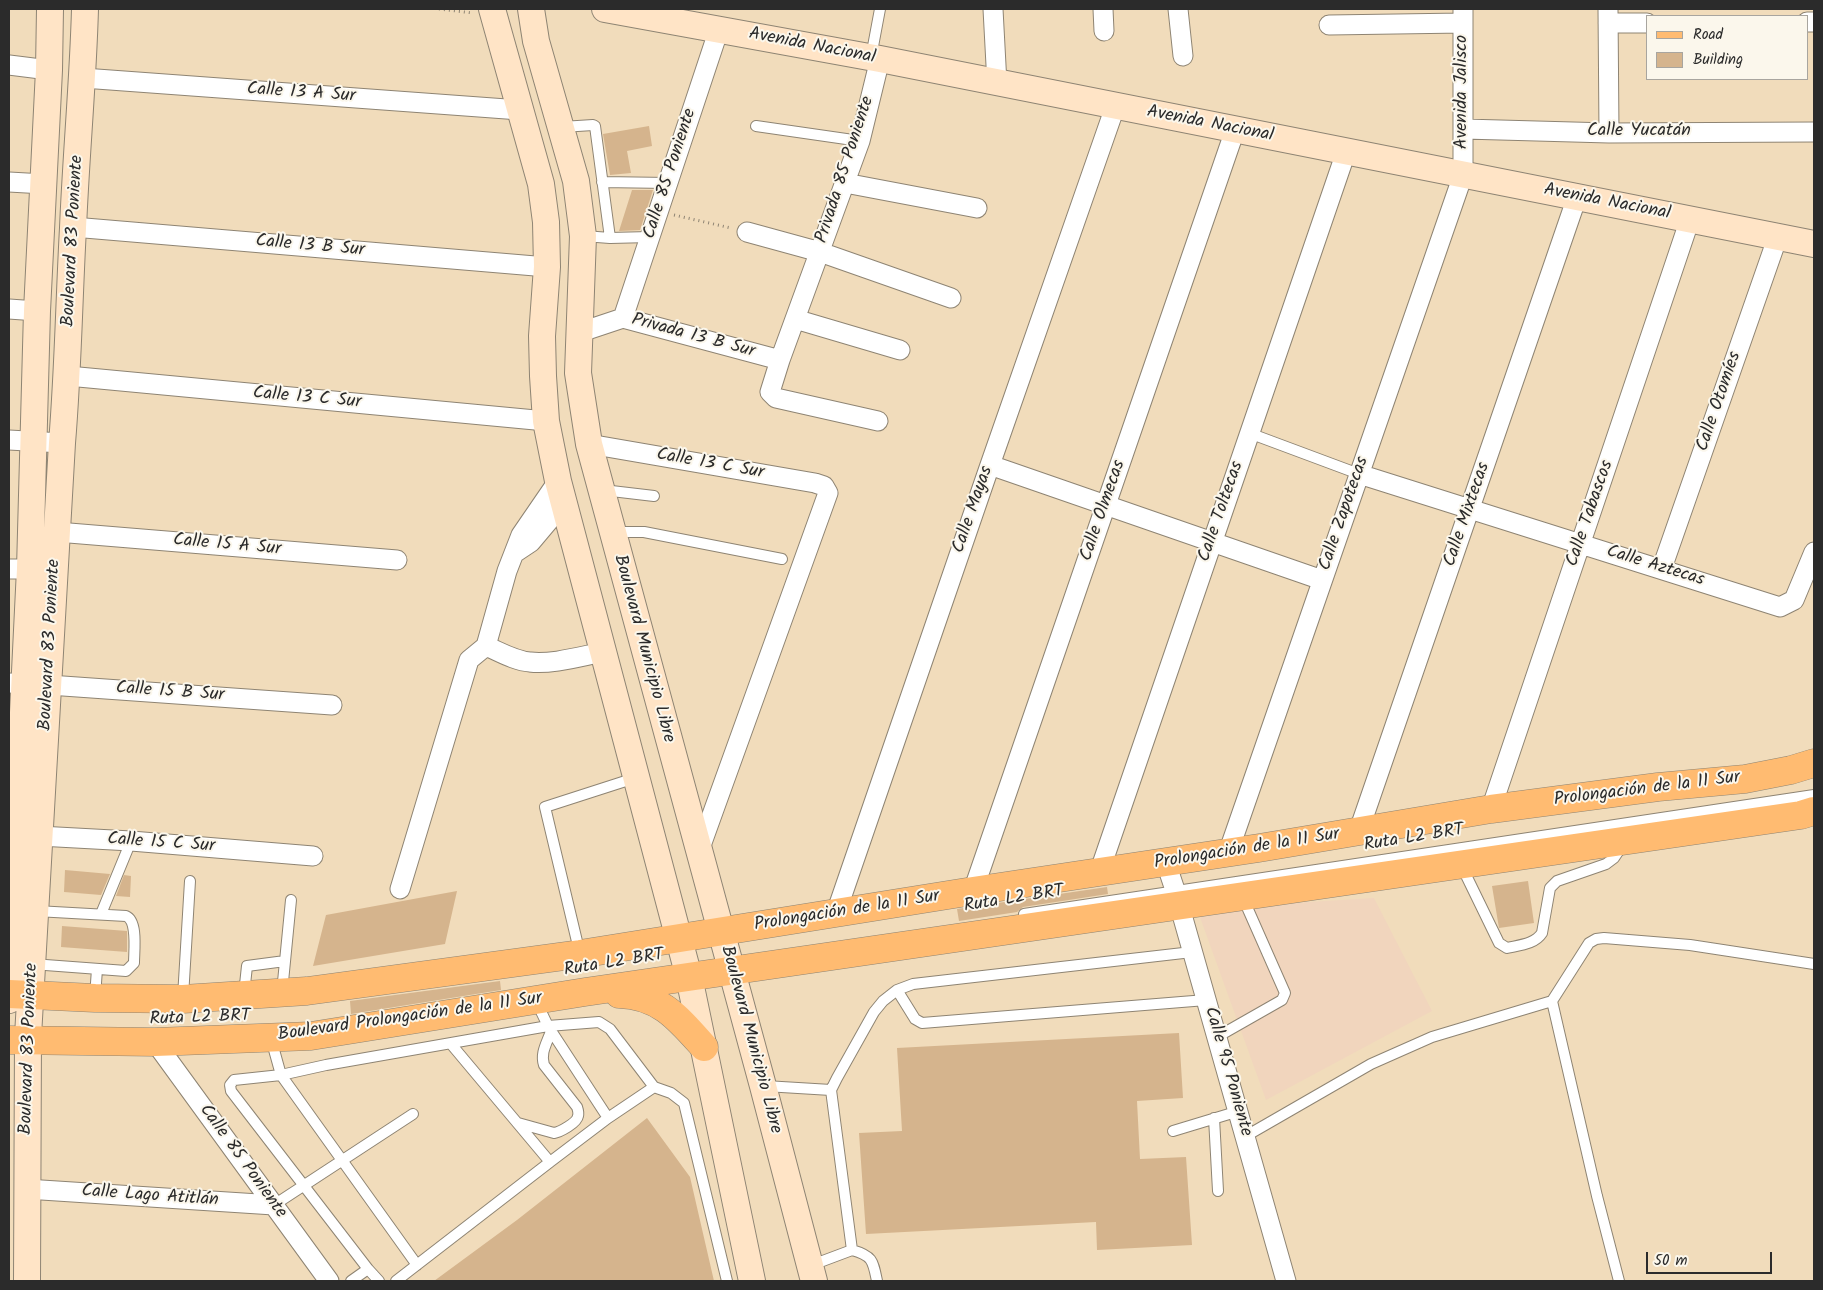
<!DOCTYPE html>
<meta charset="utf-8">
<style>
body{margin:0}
#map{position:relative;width:1823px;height:1290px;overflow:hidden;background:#f1dcbb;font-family:Kalam,sans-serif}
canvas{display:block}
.frame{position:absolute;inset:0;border:10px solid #2b2b2b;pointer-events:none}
.legend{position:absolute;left:1646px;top:15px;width:162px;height:65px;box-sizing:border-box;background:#fbf7ec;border:1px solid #a8a59f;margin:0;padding:6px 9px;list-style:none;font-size:15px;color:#2b2b2b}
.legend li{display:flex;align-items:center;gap:10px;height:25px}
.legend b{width:25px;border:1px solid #a8a59f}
.scale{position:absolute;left:1646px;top:1252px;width:126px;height:22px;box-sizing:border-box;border:2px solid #2b2b2b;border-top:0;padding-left:6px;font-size:15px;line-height:18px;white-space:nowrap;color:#2b2b2b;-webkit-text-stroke:4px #fbf7ec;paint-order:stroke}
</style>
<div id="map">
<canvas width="1823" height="1290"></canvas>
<div class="frame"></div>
<ul class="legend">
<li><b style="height:6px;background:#ffbb71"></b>Road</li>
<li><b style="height:14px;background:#d5b48d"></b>Building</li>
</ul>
<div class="scale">50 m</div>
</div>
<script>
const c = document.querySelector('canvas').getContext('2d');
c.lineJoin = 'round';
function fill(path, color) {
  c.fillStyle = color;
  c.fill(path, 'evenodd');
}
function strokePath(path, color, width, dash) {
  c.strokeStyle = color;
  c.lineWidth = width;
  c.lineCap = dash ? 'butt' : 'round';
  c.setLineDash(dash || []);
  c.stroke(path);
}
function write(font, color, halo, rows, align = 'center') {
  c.font = font + ' Kalam,sans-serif';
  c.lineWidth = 4;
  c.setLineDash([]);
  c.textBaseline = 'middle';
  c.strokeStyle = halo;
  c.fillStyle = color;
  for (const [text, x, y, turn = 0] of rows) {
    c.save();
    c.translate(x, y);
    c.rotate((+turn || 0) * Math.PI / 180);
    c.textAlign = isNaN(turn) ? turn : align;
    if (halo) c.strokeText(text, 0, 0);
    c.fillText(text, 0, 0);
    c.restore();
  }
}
fill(new Path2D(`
 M1374,898l58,113 -166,89 -69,-191z`), '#f1d5bd');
fill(new Path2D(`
 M649,126l3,20 -25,5 4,22 -21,2 -7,-41z
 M632,190h21l-13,40 -21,1z
 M65,870l45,4 -9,21 -37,-3z
 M124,875l7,1 -1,21 -14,-1z
 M1528,881l6,42 -35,5 -7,-42z
 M1107,887l1,7 -85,13 -6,5 -58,9 -2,-12z
 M457,891l-12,53 -132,22 13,-51z
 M62,926l65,5v21l-66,-5z
 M500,981l1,9 -150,24 -1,-13z
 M1179,1033l4,65 -46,3 3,58 46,-2 6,88 -95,5 -1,-28 -230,12 -7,-101 43,-2 -5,-83z
 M647,1118l43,59 24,104h-280l83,-61z`), '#d5b48d');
const lane = new Path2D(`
 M871,57l9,-48
 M756,126l104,15
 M562,127l31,-2 2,1 15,112
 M602,182l66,1
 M584,236l26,2 40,-1
 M1249,433l110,41
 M603,490l51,6
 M615,532h29l138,27
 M1462,867l37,76 8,5c13,-3 28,-4 35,-15l8,-45 7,-7 49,-17 8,-6 8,-12
 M101,914l30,-73
 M1024,914l790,-119
 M580,954l-35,-147 90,-29
 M32,964l94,7 8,-8c0,-12 4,-42 -8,-47l-90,-5
 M897,990l18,29 7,4 284,-23
 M282,992l9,-92
 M244,994l3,-28 38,-5
 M95,997l2,-28
 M183,997l7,-116
 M1552,1001l45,195 22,85
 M1217,1037l65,-37 3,-7 -42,-95
 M271,1039l10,36 136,190
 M451,1044l99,118 58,-44
 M765,1086l66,4
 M654,1087l17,6 13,10 43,178
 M1214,1118l4,73
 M518,1123l36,10c6,-1 23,-10 24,-17 1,-3 0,-6 -1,-9l-33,-42c-4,-12 3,-22 7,-34
 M1173,1131l66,-20
 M1246,1136l125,-72 61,-27 120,-36 37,-58 7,-4 8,-1 86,7 124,19
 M274,1205l139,-91
 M812,1265l40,-15
 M368,1269l-137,-178 -1,-6 4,-5 47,-5 45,-10 222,-39 51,-4 11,7 44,58 -46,31 -60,-92 -12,-25
 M351,1281l17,-12 11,12
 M396,1281l154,-119
 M877,1281c-4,-20 -4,-25 -25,-31l-21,-160 6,-12 37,-66 9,-11 14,-11 16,-6 279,-32`);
const street = new Path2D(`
 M993,9l4,75
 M1103,9l1,22
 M1178,9l5,47
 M1608,9l1,124
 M1807,22h7
 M1608,23h39
 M1329,25l134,-2
 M9,65l40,5
 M83,78l437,32
 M1464,129l145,4 205,-1
 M9,182l35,2
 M845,183l132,25
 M73,227l474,40
 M747,232l73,20 131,46
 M9,309l28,2
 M623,318l96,-289
 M795,319l105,31
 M578,333l45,-15 157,42
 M68,376l478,45
 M878,421l-102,-23 -6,-6 10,-32 80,-219 20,-82
 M9,440l53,3
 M589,444l226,39 9,3 4,7 -129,358
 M990,465l332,115
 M1359,474l421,133 14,-7 20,-48
 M57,532l340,28
 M516,552l15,-10 32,-38
 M1662,568l116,-332
 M9,569h21
 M486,646c14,6 29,15 44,16 20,3 52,-6 73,-10
 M9,683l40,2 283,20
 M1491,809l199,-590
 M1358,833l219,-636
 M27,839l12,-3 92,5 182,15
 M1228,853l235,-678v-166
 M1166,863l9,27 111,391
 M1099,873l247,-721
 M400,889l69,-229 17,-14 21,-75 14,-36 37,-54
 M973,891l262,-761
 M836,913l154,-448 125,-358
 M155,1042l174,239
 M26,1189l248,16`);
const secondary = new Path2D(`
 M492,9l49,175 5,38 1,45 -5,69 1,40 3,45 12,60 131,496 63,304
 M531,9l5,32 40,140 7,55 -5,137 11,71 174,642 51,195
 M605,9l275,50 934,185
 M9,1000l21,-431 7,-258 12,-241 1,-61
 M27,1281l1,-245 34,-593c6,-71 7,-143 11,-215 3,-73 10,-146 12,-219`);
const primary = new Path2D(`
 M9,994l86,4 88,1 124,-8 273,-37 393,-63 286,-43 232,-39 167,-22 87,-8 46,-9 23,-7
 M619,994c41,1 60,25 85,53
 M9,1040l146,2 156,-6 274,-44 1216,-177 13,-4`);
strokePath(lane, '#8e8473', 12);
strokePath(street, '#8e8473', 21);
strokePath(secondary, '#8e8473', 28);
strokePath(primary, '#8e8473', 29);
strokePath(new Path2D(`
 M439,9l34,4
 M674,215l57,13`), '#8e8473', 3, [1, 4]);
strokePath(lane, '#fff', 10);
strokePath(street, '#fff', 19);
strokePath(secondary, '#ffe4c6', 26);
strokePath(primary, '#ffbb71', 28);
write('18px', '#2b2b2b', '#fbf7ec', [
 ["Avenida Nacional",812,47,11],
 ["Avenida Jalisco",1463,92,-90],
 ["Calle 13 A Sur",301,94,4],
 ["Avenida Nacional",1210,125,11],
 ["Calle Yucatán",1639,132],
 ["Privada 85 Poniente",846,170,-72],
 ["Calle 85 Poniente",671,174,-72],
 ["Avenida Nacional",1607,203,11],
 ["Boulevard 83 Poniente",74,241,-87],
 ["Calle 13 B Sur",310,247,5],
 ["Privada 13 B Sur",693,337,15],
 ["Calle 13 C Sur",307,399,5],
 ["Calle Otomíes",1720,402,-71],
 ["Calle 13 C Sur",710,465,10],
 ["Calle Mayas",974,510,-71],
 ["Calle Olmecas",1104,511,-71],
 ["Calle Toltecas",1222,512,-71],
 ["Calle Zapotecas",1345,514,-71],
 ["Calle Tabascos",1591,514,-71],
 ["Calle Mixtecas",1468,515,-71],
 ["Calle 15 A Sur",227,546,5],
 ["Calle Aztecas",1655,567,17],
 ["Boulevard 83 Poniente",51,645,-87],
 ["Boulevard Municipio Libre",643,649,75],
 ["Calle 15 B Sur",170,693,4],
 ["Prolongación de la 11 Sur",1647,790,-7],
 ["Ruta L2 BRT",1414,839,-9],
 ["Calle 15 C Sur",161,844,4],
 ["Prolongación de la 11 Sur",1247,850,-9],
 ["Ruta L2 BRT",1014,900,-9],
 ["Prolongación de la 11 Sur",847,912,-9],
 ["Ruta L2 BRT",614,964,-9],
 ["Boulevard Prolongación de la 11 Sur",410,1018,-8],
 ["Ruta L2 BRT",200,1019,-2],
 ["Boulevard Municipio Libre",750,1040,75],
 ["Boulevard 83 Poniente",30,1049,-88],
 ["Calle 95 Poniente",1227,1072,74],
 ["Calle 85 Poniente",242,1162,54],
 ["Calle Lago Atitlán",150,1197,4]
]);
</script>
